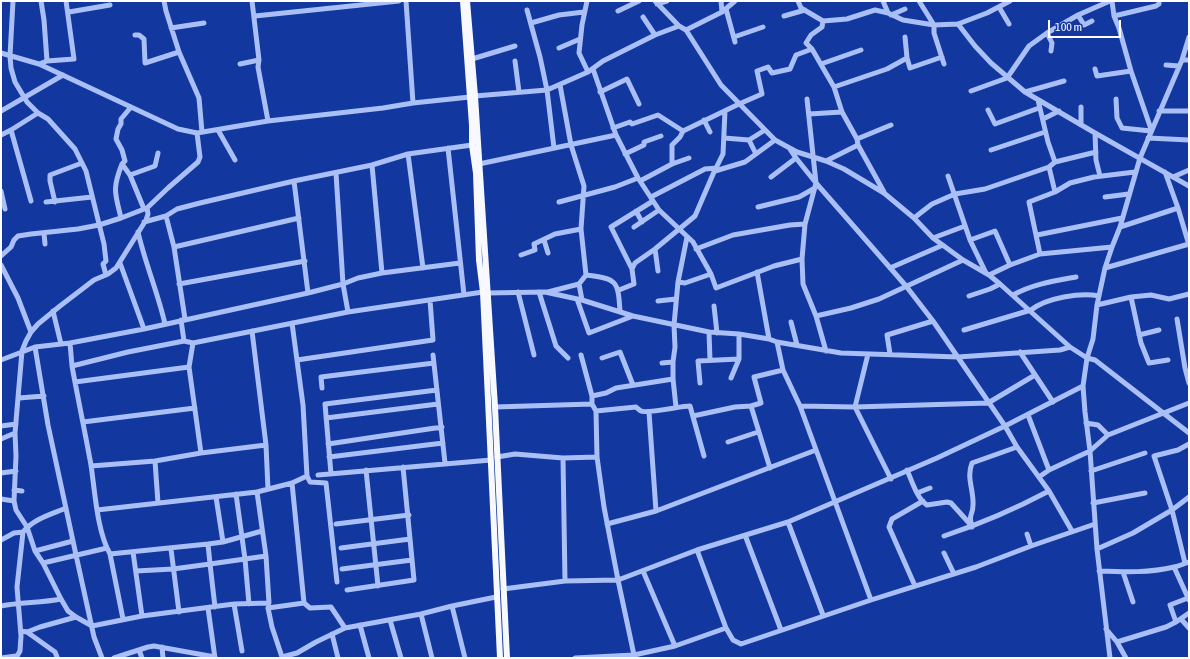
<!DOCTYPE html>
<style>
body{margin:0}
#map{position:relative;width:1190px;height:659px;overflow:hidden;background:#1238a0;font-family:"Asap Condensed",sans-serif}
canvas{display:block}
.frame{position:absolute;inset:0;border:2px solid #fff;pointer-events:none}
.scale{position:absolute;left:1048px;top:20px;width:73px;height:18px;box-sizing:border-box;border:2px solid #fff;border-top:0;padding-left:5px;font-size:12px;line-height:14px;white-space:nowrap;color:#fff;-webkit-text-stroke:3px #1238a0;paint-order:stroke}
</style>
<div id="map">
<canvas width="1190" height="659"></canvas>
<div class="frame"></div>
<div class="scale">100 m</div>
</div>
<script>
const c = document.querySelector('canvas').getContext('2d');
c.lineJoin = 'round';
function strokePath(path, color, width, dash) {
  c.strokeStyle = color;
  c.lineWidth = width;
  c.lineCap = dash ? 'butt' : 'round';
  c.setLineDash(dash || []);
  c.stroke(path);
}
strokePath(new Path2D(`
 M13,1l-3,55 1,12 4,14 12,20 11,11 10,6 27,30 11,22 18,73 2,17 -3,3 3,11
 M41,1l3,19 3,41
 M164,1l2,10 13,41 20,46 3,34
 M252,1l7,59 -1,7 10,54
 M406,1l7,102
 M587,1l-5,24 -3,28 9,19
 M655,1l24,25 7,4 35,55 54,55 22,12 29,9 18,8 40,24 30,25 19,20 30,22 26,15 11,9 70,63 17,11 8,2 94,73
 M721,1l1,11
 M798,1l3,7 22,13 24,-2 28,-9 13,3 15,7 31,5 24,-1 29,-11 23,-12
 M883,1l5,12
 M919,1l15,24v8l10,31
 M1112,1l2,15 5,12 12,43 20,58
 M657,4l10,-3
 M999,7l10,17
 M726,9l9,33
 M527,10l13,47 7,33 7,58
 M618,11l21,-10
 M69,12l41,-7
 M891,15l14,-6
 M1078,15l6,10 8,-4
 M255,16l144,-15
 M784,16l21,-6
 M1114,16l42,-10 3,-2v-3
 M643,17l12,18
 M823,21l-1,6 -11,8 -5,8 6,6 22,38 8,25 15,27 1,6 26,47
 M531,23l28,-8 25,-3
 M958,24l17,22 16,17 34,29 70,41 94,53
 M171,28l33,-5
 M686,30l36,-18 13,-11
 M1047,33l5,10 -1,8
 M135,35h4l5,4 1,24 34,-11
 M734,37l29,-10
 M559,48l21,-9
 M1,53l38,11 139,65 19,4 71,-12 115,-13 30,-5 57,-6
 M907,58l3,10 32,-11
 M472,59l43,-13
 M1182,60h7
 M515,61l4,31
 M39,64l8,-3 27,-2 -8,-58
 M240,64l19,-4
 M821,64l40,-14
 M1166,65l13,1
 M593,69l23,66 22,43 21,32 34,32 18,32 5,14 58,-22 28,-7
 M1095,69l2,7 34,-5
 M560,85l11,60 13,41 -3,43 5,46
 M834,87l53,-18 20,-11 -2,-21
 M971,91l36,-13 22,-32 18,-13 31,-18 32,-14
 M600,92l27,-13 12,25
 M1025,92l39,-11
 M475,96l72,-6 41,-18 15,-11 52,-26 24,-9
 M807,99l9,84 90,103 27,35 72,105 12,21 32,44 23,40
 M1116,99l1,19 5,10 29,3
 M1038,100l10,42 7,20
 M131,107l-10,12v5l-3,5 -2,10 6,11 3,11 -3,3 8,11 14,34
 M1081,107v18
 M988,110l7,14 44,-16
 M1,111l62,-36
 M1159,111h30
 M809,114l33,-2
 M1043,119l16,-8
 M704,120l6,12
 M613,128l17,-6 2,2 26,-9 25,16
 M11,130l20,71
 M218,130l17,30
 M197,133l3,24 -2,5 -30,26 -21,20 1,6 -2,6 -30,48 -8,6 -14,6 -34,26 -22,18 -7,8 -5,9 -4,10 -7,82 1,23 -2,45 2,9 11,17 8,24 8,12 18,36 7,12 8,6 16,9 50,-10 92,-12 35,-1 -3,-47 -9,-64
 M1095,133l1,27 4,16
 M1,135l10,-5 27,-17
 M724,138l25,2 7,14
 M1148,138l41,2
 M857,139l34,-14
 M749,140l16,-10
 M448,148l16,147
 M790,149l6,9 20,25 -11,41 -3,35 1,25 13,32 10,35
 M991,150l54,-18
 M408,154l15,114
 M625,154l19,-9v-3l17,-6
 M826,161l32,-16
 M479,164l137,-29
 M672,164v-19l8,-8 3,-6 56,-27 23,-10 -5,-23 11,-4 4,6 18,-4 6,-14 16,-6
 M372,165l10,108
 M1049,167l6,25
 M715,171l30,-9 30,-22
 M1165,172l13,36 11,37
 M336,173l7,111 5,28
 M130,175l25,-9 3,-13
 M948,176l22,64 16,33
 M771,177l25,-19
 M1173,177l16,-7
 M294,181l14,112
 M640,181l32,-17 17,-6
 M1,191l4,18
 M651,197l54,-28 12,-1
 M1105,197l24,-3
 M46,202l46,-5
 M55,202l-5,-21v-6l32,-12
 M559,202l56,-15 23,-9
 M758,207l41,-10 16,-9
 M636,211l6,11
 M166,216l8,31 11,72
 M121,218c-6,-25 -9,-29 1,-54
 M914,218l18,-14 23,-10 30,-5 64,-22 6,-5 41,-10
 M144,222l22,-6 11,-7 23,-6 94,-22 78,-16 36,-11 64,-9
 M634,227l25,-17
 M1120,227l58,-19
 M138,232c7,31 20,61 27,92
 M44,233l1,11
 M1037,235l85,-17
 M933,238l32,-12
 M544,240l4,13
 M970,240l25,-9 15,34
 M174,247l125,-29
 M655,249l3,22
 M696,249l37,-14 57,-10 15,-1
 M1040,254l-11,-52 26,-10 15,-9 24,-6 41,-5
 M521,255l14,-5 -1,-6 21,-10 26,-5
 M1,256l10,-9 3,-7 4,-4 13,-2 47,-5 21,-4 22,-7 26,-10
 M120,263l24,66
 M1,265l17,33 13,34
 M890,268l53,-23
 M1105,268l84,-24
 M632,269l3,-6 20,-14 40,-33 19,-44 9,-18 2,-43
 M757,272l12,67
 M989,275l21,-10 30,-11 72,-7
 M678,282l7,1 26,-9
 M179,284l126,-23
 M579,284l3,16
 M619,290l15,-6 -2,-15 -21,-42 42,-26
 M518,292l16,63
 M539,292l17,54 12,12
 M548,292l31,-8 7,-9c31,4 32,5 34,36
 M487,293l58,-1 37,8 51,16 76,16 30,2 30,5 8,3 64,11 117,4 102,-7 10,-3
 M1013,295c20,-11 41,-14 63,-18
 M969,296l21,-7 10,-5
 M1131,297l10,46 8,20 19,-3
 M577,299l12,34 44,-17
 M658,301l18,-2
 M1097,305l34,-8 20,-2 18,4 20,-5
 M714,306l3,27
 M53,311l8,33
 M816,316l35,-8 28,-9 84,-39
 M1177,319l8,49 4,15
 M181,320l3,21 9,2 155,-31 135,-20
 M791,322l6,23
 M292,323l11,82 4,71 3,6 16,1 11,99
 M964,330l67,-20c15,-12 50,-18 68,-14
 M252,331l14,114 2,44
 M709,332l1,28
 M1139,335l20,-5
 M777,342l6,28 17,36 71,194
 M70,343l2,23
 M193,343l-4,24 12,86
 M1020,352l33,50
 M868,354l-13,53 36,72
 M890,354l-3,-19 46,-14
 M433,355l12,108
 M581,355l11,41v8l4,7 1,46 7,50 14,73 16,75
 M602,358l18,-6 13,33
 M1,360l34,-13
 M297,360l136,-20 -3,-40
 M662,363l11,-1
 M731,378l8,-19v-25
 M75,382l114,-15
 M700,383l-2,-22 41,-2
 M322,388l-1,-11 113,-14
 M592,396l14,-3 10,-5 57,-9
 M19,398l25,-2
 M751,406l19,62
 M800,406l55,1 133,-4 47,-28
 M495,407l97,-3
 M676,407l-3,-28v-17l2,-15 -1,-22 4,-43 9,-45
 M596,411l40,-4c1,1 3,3 5,4 5,3 40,-5 49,-5l14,50
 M649,412l7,99
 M1028,415l21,55
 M693,416l42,-9 16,-1 10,-3 -7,-26 29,-7
 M326,418l112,-14
 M83,422l112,-14
 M1086,423l12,2 10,10
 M1,426l15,-2
 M1,439l14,-6
 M728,442l30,-10
 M328,444l114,-17
 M329,457l114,-14
 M497,457l18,-3 48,4 34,-1
 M563,458l2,123
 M155,461l3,42
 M91,466l64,-5 46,-8 65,-8
 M366,470l12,116
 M907,470c5,11 10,29 20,35l20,-3 4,1 19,21
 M1091,471l54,-18
 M1,473l15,-2
 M331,474l-6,-70 112,-14
 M318,475l173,-15
 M1039,477l10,-7 41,-19 18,-16 81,-32
 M14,490l8,1
 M917,493l13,-5
 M236,494l9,65 4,45
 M216,497l7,45
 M1,499l13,2
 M1093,503l52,-10
 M97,510l160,-18 35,-9 15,-7
 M788,522l35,93
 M336,524l73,-9
 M607,524l49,-13 160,-61
 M972,527c-4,-14 1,-11 1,-22 1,-15 -7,-27 -1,-42l45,-16
 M1027,534l4,12
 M745,535l36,95
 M944,536c36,-12 71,-27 105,-45
 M1,540l13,-7 9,-1c10,-13 29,-18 43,-24
 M208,544l2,20 56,-8
 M341,548l69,-9
 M171,549l8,63
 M1097,549l36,-16 39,-23 17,-13
 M697,550l29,78 7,12 8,4 130,-44 105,-33 55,-21 64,-22
 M35,551l38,-10
 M133,552l9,64
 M944,553l10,21
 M110,554l98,-10 15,-2 39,-11
 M43,563l64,-15
 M1185,563l-13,-53 -18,-54 24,-6 11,-6
 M1174,567l15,33
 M342,569l70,-9
 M136,571l37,-2 37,-5 5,43
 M643,571l32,75
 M1099,571c25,1 51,2 75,-4 5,-1 10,-3 15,-5
 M1123,572l10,30
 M915,586l-26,-59 3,-8 31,-18
 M503,589l62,-8 53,-1 79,-30 91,-28 149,-64 68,-32 78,-40
 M347,590l67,-10 -11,-113
 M304,603l6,5 21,-1 14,21
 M234,604l8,47
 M1,606c20,-4 40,-3 60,-7
 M269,607l-1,1 36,-5 -12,-120
 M208,608l7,50
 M268,608l4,19 10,30 15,-4 19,-11 29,-14 76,-14 11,44
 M421,614l31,-8
 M123,619l-13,-65c-13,-23 -15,-62 -19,-89 -6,-33 -13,-66 -19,-99l56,-14 56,-11
 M1181,619l8,9
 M390,620l11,38
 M1176,622l-6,-17 18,-7
 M360,625l9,33
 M1106,629l11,13 9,16
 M21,631l6,1 13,-5 36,-10
 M27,632l28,20 2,5
 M332,634l6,24
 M1117,642l49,-15 10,-5 13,-9
 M162,647l1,11
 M139,650l3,8
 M1,658l15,-2
 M16,658l4,-7 1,-15 -4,-49 6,-55
 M102,658l-8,-21 -18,-82 -28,-130 -13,-78 35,-4 74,-14 164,-36 35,-9 15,-6 24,-5 78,-10
 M114,658l34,-11 6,-1 61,11
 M465,658l-13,-52 44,-9
 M575,658l59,-3 41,-9 51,-18
 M1110,658l-13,-109 -7,-98 -5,-39 -2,-26 4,-28 6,-19 4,-34 8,-37 7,-21 8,-20 20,-69 42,-98 7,-23`), '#aabff5', 5);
strokePath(new Path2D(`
 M463,1l9,124v20l4,28 3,87 4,32 17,366
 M467,1l8,95 20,311 12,251`), '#f8f9ff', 6);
</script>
